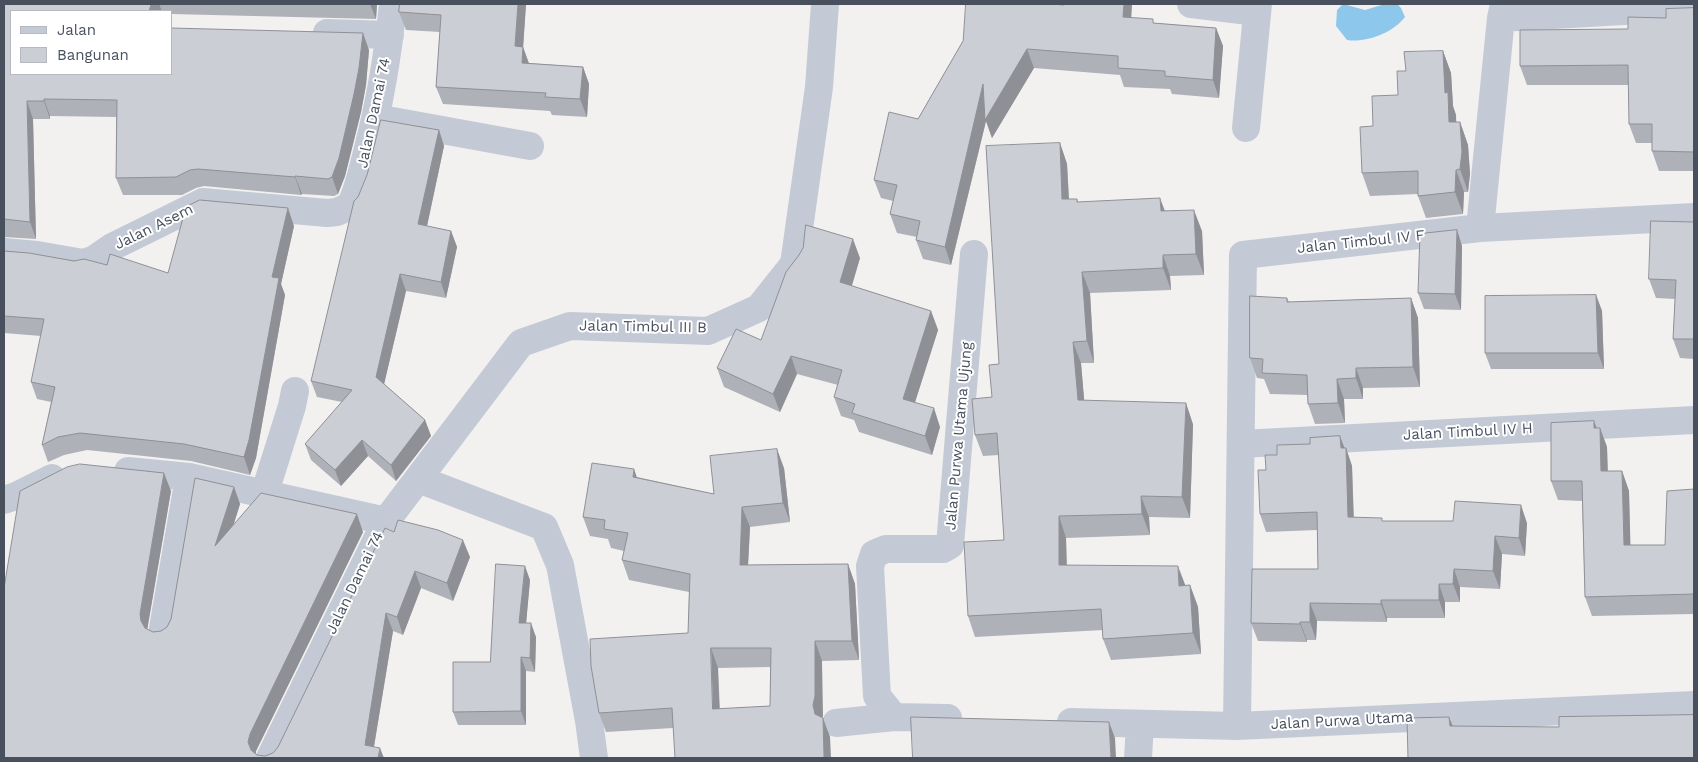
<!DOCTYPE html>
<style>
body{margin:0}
#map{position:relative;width:1698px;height:762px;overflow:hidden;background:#f3f1f0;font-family:"Work Sans",sans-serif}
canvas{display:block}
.frame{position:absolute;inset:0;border:5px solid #48505e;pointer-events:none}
.legend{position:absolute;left:10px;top:10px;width:162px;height:65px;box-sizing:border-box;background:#fff;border:1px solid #b6b9bf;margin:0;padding:6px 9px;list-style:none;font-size:15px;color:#48505e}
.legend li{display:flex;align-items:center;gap:10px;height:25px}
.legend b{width:25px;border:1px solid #b6b9bf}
</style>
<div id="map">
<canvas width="1698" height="762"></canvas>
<div class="frame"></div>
<ul class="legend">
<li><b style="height:6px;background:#c4cad5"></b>Jalan</li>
<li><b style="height:14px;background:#ccced6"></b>Bangunan</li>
</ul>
</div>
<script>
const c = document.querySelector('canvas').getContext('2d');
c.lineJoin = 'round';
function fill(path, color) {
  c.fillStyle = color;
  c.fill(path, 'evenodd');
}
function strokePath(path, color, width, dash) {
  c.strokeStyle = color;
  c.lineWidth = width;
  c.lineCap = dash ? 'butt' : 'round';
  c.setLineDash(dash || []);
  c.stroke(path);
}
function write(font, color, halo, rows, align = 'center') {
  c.font = font + ' "Work Sans",sans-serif';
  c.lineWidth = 4;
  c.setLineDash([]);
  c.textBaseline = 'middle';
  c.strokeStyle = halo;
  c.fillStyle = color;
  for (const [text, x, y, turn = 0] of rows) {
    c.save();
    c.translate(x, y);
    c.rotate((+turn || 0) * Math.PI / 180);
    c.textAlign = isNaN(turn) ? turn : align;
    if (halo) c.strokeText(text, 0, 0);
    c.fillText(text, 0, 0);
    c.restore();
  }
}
fill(new Path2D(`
 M1343,4l22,6 20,-6h12l4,4 4,9c-12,16 -39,26 -58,23l-11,-14 1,-16z`), '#8dc8ec');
strokePath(new Path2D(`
 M1191,4l66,8
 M1501,18l193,-11
 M327,33l63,2
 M376,118l154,28
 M1246,128l12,-124
 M1480,228l21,-210 3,-14
 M4,252l33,3 46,8 10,-3 19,-13 91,-45 124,11 10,-1 13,-6c9,-17 12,-35 17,-54 13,-49 21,-98 26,-148
 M1241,444l453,-24
 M128,471l61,6 197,44
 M418,479l126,48 16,38 29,156 5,37
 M265,492l27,-86 3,-15
 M4,500l12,-4 36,-18
 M162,634l27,-157
 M948,718l-54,-1 -17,-21 -7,-130 4,-12 12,-5h57l7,-4 24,-291
 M1071,722l166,4 457,-21
 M836,723l58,-6
 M1237,726l6,-471 237,-27 214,-11
 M270,758l116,-237 135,-178 49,-17 138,5 51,-23 35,-44 25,-177 6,-83
 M1138,758l2,-34`), '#c4cad5', 28);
fill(new Path2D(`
 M4,4h373l-1,15 -205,-5v-3h-160l358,39 -3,35 -5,27 -16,64 -7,18 -4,2 -32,-2 -1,1 -97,-9 -8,2 -14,7h-59l-7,-17v-61l-66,-1v3h-17l3,120 -32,-2z
 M400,4h126l-3,43 6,16 54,4 6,17 -2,33 -35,-2 -2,-4 -107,-7 -7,-17 4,-55 -34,-2 -7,-18z
 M1132,4l-1,14 23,5 62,5 7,18 -4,52 -47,-4 -2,-5 -46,-2 -4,-12 -86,-7 -42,70 -6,-17 -35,144 -28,-6 -7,-19 1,-3 -20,-4 -7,-19 3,-13 -12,-3 -7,-18 44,-61 45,-78 101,-36z
 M1694,8v163h-35l-7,-20v-8h-16l-7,-19v-39h-102l-7,-19 108,-37z
 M1443,51l8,22 2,33 3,9v7h4l8,23 2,29 -2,18h-4l-1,22 -37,4 -8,-22v-2l-48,2 -8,-23 11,-47 25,-31 8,-24z
 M439,130l5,16 -17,80 24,5 6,16 -11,51 -40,-7 -22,93 41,36 6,16 -35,45 -28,-25 -27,30 -30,-26 -6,-16 37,-42 -25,-5 -6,-16z
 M1060,143l7,21 2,35h8l1,3 87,9 37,20 2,44 -34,1 1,14 -81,3 4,70h-13l3,37 109,24 -3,94 -41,-1 1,18 -84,3 1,27 118,21 5,-1 8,22 3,47 -90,6 -8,-21v-9l-128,7 -7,-21 36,-76 -5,-85 -16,1 -8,-21 17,-38 7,-33z
 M1694,222v137l-14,-1 -7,-19 2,-40 -19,-1 -7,-19z
 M294,226l-13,58 4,11 -29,163 -6,17 -59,-14 -104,-11 -23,5 -16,7 -6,-17 9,-43 -14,-3 -6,-17 10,-46 -37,-3v-82l164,22z
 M1457,230l5,16 -1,64 -37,-1 -6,-16z
 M803,248l57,10 -8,28 79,25 7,19 -23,72 25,25 -8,28 -73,-23 -5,-12 -13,-4 -7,-19 4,-12 -41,-11 -17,38 -56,-25 -7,-19 44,-28z
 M1596,295l6,16 2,58h-113l-6,-16z
 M1287,298l2,4 122,-4 7,20 2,69 -57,1v11h-19l1,24 -30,1 -7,-20 -1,-9 -37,-1 -6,-15 -7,-1 -7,-20z
 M1597,428h3l7,19 1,24h14l7,20 1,54h35l29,-56v125l-102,2 -7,-19 -3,-96 -24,-1 -7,-19z
 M1346,448l6,18 2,52 29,3 144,2 -2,33 -23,-2 -2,35 -40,-2v15h-15v16h-58v4l-70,-1 -1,19h-9v2l-49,-1 -7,-18 67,-54 -1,-39 -51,2 -6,-18 6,-44 11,-15z
 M784,468l6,54 -40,5 -2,38 100,-1 7,20 4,76 -37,1v56l8,20 -157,-9 -67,4 -7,-19 89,-80 1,-41 -60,-12 -7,-20 2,-9 -13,-3 -3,-9 -18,-3 -7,-19 54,-40 77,17zM770,667v39l-50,3 -2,-41z
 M234,487l6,17 -6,20 129,8 -107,219v2l1,2 8,1 8,-3 5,-6 116,-215 76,25 -17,44 -32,-13 -18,47 -10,-4 -19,116 4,11h-374l167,-267 -24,138 6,3 8,-1 6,-4z
 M530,580l-4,43 10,14 -1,35 -9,-1v54h-68l-5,-13 37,-50z`), '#afb1b8');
fill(new Path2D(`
 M152,4h7l3,7h-13l2,-6z
 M370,4h7l-1,15z
 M518,4h8l-4,60 -7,-18z
 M1124,4h8l-2,32 -7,-19z
 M1216,28l7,18 -4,52 -6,-18z
 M363,33l6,17 -3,35 -5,27 -16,64 -7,18 -6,-17z
 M523,47l6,17 -7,-1z
 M1027,49l7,19 -42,70 -6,-17 -35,144 -6,-18 38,-163z
 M1443,51l8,22 2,33 3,9 1,30 -8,-23 -4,-29z
 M583,67l6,17 -2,33 -7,-18z
 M44,99l6,17v3l-6,-18z
 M27,101l6,18 3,120 -6,-17z
 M1460,122l8,23 2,29 -2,18 -8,-23z
 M439,130l5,16 -20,94 -6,-16z
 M1060,143l7,21 3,57 -8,-22z
 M1456,170l8,22 -1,22 -8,-22z
 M295,176l7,18 -1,1 -6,-18z
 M1160,198l8,21 -7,-8z
 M288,208l6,18 -13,58 4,11 -29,163 -6,17 -6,-18 28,-180z
 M1194,210l8,21 2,44 -8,-21z
 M1457,230l5,16 -1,64 -6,-16z
 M451,231l6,16 -11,51 -5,-16z
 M853,239l7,19 -13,43 -7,-19z
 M1163,255l7,21 1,14 -8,-22z
 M1082,272l8,21 4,70 -7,-22z
 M400,274l6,17 -24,102 -6,-16z
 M1596,295l6,16 2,58 -6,-16z
 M1411,298l7,20 2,69 -7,-20z
 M931,311l7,19 -28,88 -7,-19z
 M1073,342l8,21 5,58 -8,-21z
 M791,356l6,18 -17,38 -7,-18z
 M1356,368l7,20v11l-7,-21z
 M1337,379l7,20 1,24 -7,-20z
 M1186,403l7,21 -3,94 -8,-21z
 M934,408l6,19 -8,28 -7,-19z
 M425,420l6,16 -35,45 -5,-16z
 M1594,421l6,15v-8l7,19 1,44 -7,-20 -7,-43z
 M1340,436l6,16v-4l6,18 2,70 -6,-19z
 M362,440l6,16 -27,30 -6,-16z
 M777,449l7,19 6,54 -7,-19z
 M634,469l7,20 -8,-12z
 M1622,471l7,20 2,74 -7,-20z
 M164,473l7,18 -24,140 -6,-10 -1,-7z
 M234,487l6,17 -19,59 -6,-17z
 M1141,496l8,21 1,18 -8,-21z
 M1521,505l6,18 -2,33 -6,-18z
 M742,507l8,20 -3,58 -7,-20z
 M357,514l6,18 -107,219 -1,7 -7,-16 2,-8z
 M1059,516l7,22 1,48 -8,-21z
 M1495,536l7,18 -2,35 -7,-18z
 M463,540l7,17 -17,44 -6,-18z
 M848,564l7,20 4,76 -7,-19z
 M525,566l5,14 -5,56 -6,-13z
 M1178,566l8,21 -7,-1z
 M1454,569l6,18v15l-7,-18z
 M415,571l6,17 -18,47 -6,-18z
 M1439,584l6,18v16l-6,-18z
 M1190,585l8,22 3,47 -8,-21z
 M1381,600l6,18v4l-6,-18z
 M1310,603l7,18 -1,19 -6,-18z
 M386,613l7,18 -21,127 -7,-13z
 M1300,622l7,18v2l-7,-18z
 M531,623l5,14 -1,35 -5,-14z
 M815,641l7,20 1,55 -3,8 -5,-10 -2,-9z
 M711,648l7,20 2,61 -7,-20z
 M521,657l5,14v54l-5,-14z
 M1449,717l7,17 -6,-8z
 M823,718l7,19 1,21h-7z
 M1109,722l6,16 1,20h-5z
 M380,748l4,10h-6z`), '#8f9096');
const building = new Path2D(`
 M4,4h148l-1,1 -2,6h-138v63h160v-46l192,5 -4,35 -5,26 -15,64 -7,19 -4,2 -33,-3v1l-97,-8 -8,1 -14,7 -60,1 1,-78 -73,-1v2h-17l3,121 -26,-3z
 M400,4h118l-3,42 8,1 -1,16 61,4 -3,32 -35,-2 1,-4 -110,-6 5,-72 -42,-3z
 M966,4h86l12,1v-1h60l-1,13 30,2v4l63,5 -3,52 -48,-4v-5l-47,-3v-12l-91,-7 -42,71 -2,-36 -38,163 -29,-7 4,-19 -30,-7 7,-29 -23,-5 15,-68 29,7 45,-78z
 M1694,8v144l-42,-1v-27h-23l-1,-59 -108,1v-36l108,-1v-12l38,1v-9z
 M1443,51l2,42 3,-1 1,30h11l2,30 -2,17 -4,1 -1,22 -37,4v-25l-56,2 -2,-46 13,-1 -1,-30 26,-1 -1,-24h9l-2,-19z
 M381,120l58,10 -21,94 33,7 -10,51 -41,-8 -24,103 49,43 -34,45 -29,-25 -27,30 -30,-26 47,-54 -41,-9 43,-180 4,-4 9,-22z
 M1060,143l2,56h15v3l83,-4 1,13 33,-1 2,44 -33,1v13l-81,4 5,69 -14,1 5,58 108,3 -4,94 -41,-1 1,18 -83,2v49l119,1 1,20 11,-1 3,48 -90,6 -2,-30 -133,7 -4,-74 40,-2 -7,-107 -22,2 -3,-36 20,-2 -3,-32 10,-1 -13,-218z
 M200,200l88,8 -16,69 7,1 -30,162 -5,17 -60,-13 -104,-11 -22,4 -16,8 13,-58 -24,-5 13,-63 -40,-3v-65l25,2 45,8 10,-2 23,6 3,-11 58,19 18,-66z
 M1651,221l43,1v117h-21l3,-59 -27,-1z
 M806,225l47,14 -13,43 91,29 -28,88 31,9 -9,28 -73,-23 3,-9 -21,-7 8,-27 -51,-14 -18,38 -56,-26 19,-39 25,11 25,-68 13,-17 4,-7z
 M1457,230l-2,64 -37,-1 2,-59z
 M1596,295l2,58h-113v-57z
 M1250,296l37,2v4l124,-4 2,69 -57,1v10l-19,1 1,24 -30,1 -1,-29 -45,-2 1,-14 -13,-1z
 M1594,421v7h6l1,43h21l2,74h41l2,-54 27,-2v105l-109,3 -3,-116h-31v-58z
 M1340,436l1,12h5l2,69 34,1v3h71l2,-20 66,4 -2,33 -24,-2 -2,35 -39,-2 -1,15h-14v16h-58v4l-71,-1v19h-10v2l-49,-1 1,-54h66l-1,-57 -57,2 -2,-44h8l-1,-15h12v-10l33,-1v-6z
 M777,449l6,54 -41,4 -2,58 108,-1 4,77h-37v55l-2,9 2,9 8,4 1,40h-149l-3,-50 -73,5 -8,-47 -1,-27 98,-6 2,-59 -68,-14 6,-27 -24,-4 1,-9 -22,-3 9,-54 42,6 -1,8 81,17 -4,-38zM711,648h60l-1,58 -57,3z
 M80,464l84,9 -24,141 1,7 4,7 8,4 8,-1 6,-4 4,-8 24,-141 39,9 -19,59 46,-53 96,21 -107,220 -2,8 3,8 6,5 8,1 8,-3 5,-6 107,-219 9,4 4,-12 40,10 25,10 -16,43 -32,-12 -18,46 -11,-4 -21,132 15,3 -2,10h-374v-170l16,-97 47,-24z
 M496,564l29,2 -6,57h12l-1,35 -9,-1v54l-68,1v-50h37z
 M1694,715v43h-286l-1,-40 42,-1 1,9 109,1v-10z
 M911,717l198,5 2,36h-198z`);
fill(building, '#ccced6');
strokePath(building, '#8f9096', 1);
write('15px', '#48505e', '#fff', [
 ["Jalan Damai 74",374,113,-78],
 ["Jalan Asem",154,227,-26],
 ["Jalan Timbul IV F",1361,242,-6],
 ["Jalan Timbul III B",643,327,1],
 ["Jalan Timbul IV H",1468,432,-3],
 ["Jalan Purwa Utama Ujung",959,436,-85],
 ["Jalan Damai 74",355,583,-64],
 ["Jalan Purwa Utama",1342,721,-3]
]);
</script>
